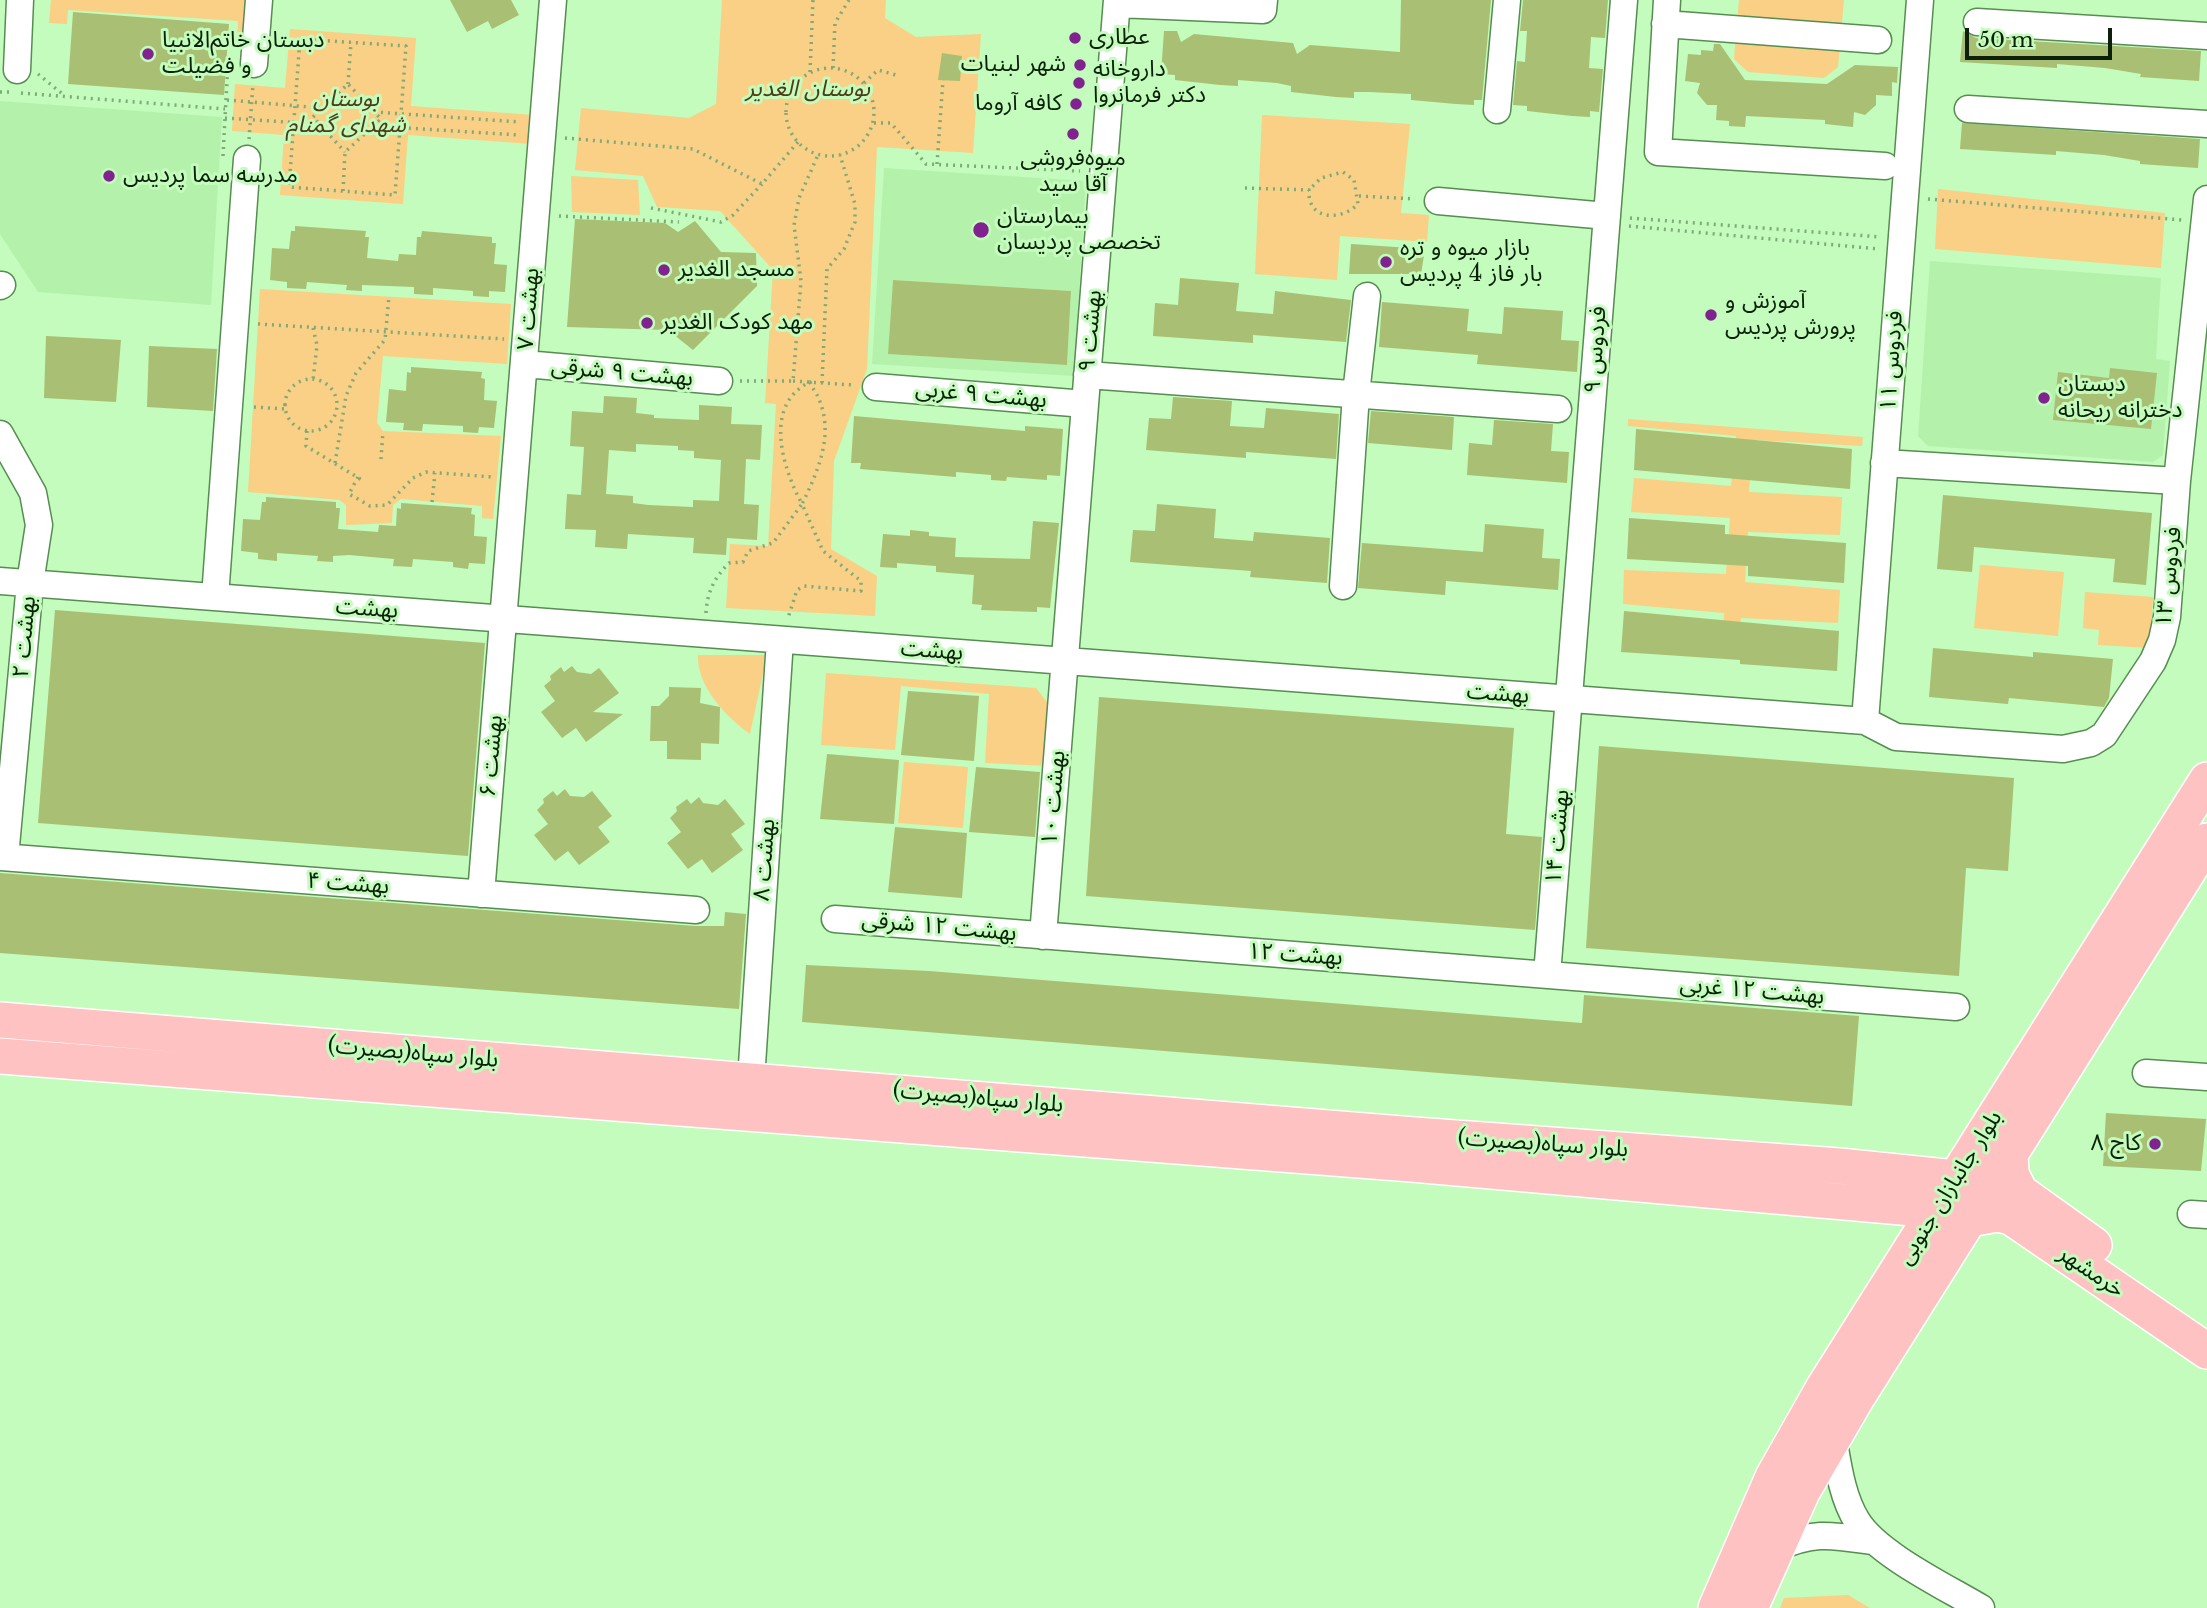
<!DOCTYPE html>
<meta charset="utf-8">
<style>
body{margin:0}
#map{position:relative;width:2207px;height:1608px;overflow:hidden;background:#c3fcbc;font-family:"Libre Baskerville",serif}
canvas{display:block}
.scale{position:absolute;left:1965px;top:28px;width:147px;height:32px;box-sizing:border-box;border:4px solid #0c210a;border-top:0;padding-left:9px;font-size:21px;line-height:24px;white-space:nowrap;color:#0c210a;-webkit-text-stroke:5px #c3fcbc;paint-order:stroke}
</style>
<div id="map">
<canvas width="2207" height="1608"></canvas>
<div class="scale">50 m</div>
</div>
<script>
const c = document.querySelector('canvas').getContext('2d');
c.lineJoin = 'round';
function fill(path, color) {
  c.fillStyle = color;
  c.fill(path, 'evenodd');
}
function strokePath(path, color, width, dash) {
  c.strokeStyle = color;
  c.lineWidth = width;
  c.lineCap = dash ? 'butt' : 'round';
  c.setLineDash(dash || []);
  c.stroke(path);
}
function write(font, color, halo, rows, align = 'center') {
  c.font = font + ' "Libre Baskerville","Noto Sans Arabic",serif';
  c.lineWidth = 6;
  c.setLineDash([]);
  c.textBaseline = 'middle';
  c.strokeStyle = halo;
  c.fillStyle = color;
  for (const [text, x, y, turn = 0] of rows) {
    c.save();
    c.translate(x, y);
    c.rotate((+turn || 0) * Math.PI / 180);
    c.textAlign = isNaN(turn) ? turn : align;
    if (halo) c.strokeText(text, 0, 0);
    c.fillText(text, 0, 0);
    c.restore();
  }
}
fill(new Path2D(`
 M0,101l222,16 -11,188 -173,-13 -38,-58z
 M884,168l202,13 -12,195 -202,-12zM893,280l178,11 -4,74 -179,-11z
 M1930,261l231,17 -5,81 14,2 -7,94 -10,7 -225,-16 -10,-10z`), '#b4f2ac');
fill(new Path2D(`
 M51,0h209l-3,44 -20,-1 1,-22 -170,-11 -1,14 -18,-1z
 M722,0h164l-1,18 31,19 65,-3 -8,119 -96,-6 -10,222 -33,92 -3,88 46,27 -2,40 -149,-8 4,-64 38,2 8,-142 -11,-1 8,-133 -53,-59 -63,-4 -14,-31 -68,-6 6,-62 108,10 27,-14z
 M1739,0h105l-6,67 -14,11 -76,-6 -14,-13z
 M290,29l126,9 -5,68 123,9 -3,29 -123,-9 -5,69 -123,-9 4,-60 -52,-4 3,-47 50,4z
 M1262,115l148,9 -9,89 28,2 -2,27 -87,-6 -3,44 -82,-6z
 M571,176l67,4 2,35 -68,-3z
 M1938,189l227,24 -4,55 -226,-19z
 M260,289l251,15 -4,60 -124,-8 -6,67 6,8 118,5 -8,83 -11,-1v-12l-81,-7 -8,6 -1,18 -46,2v-20l-7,-5 -91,-8z
 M1628,419l235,18 -1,9 -109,-6 -4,52 93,5 -2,38 -92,-3 -3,50 95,8 -2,33 -97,-5 -4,37 -14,-1 1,-41 -101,-9 1,-34 102,4 4,-56 -99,-6 3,-34 97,8 5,-50 -108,-10z
 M1980,565l84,7 -6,64 -84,-8z
 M2085,592l68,5 -3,51 -52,-3 1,-15 -16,-2z
 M698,655h69l-17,79c-23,-16 -54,-49 -52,-79z
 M826,673l210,15 15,19 -2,59 -64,-3 4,-69 -88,-8 -6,64 -74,-5z
 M904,762l64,5 -5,61 -65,-5z
 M1848,1595l22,13h-90l4,-10z`), '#f9d085');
fill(new Path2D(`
 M450,0h61l8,15 -27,14 -4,-8 -21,11z
 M1401,0h90l-9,100h-8v5l-18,-1 -45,-4v-6l-42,-2h-15v6l-18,-1 -45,-5v-6l-14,-3 -39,-3v6l-18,-1 -45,-5v-5l-14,-1 3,-43h13l4,11 13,-8 99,9 4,11 13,-9 90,7z
 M1523,0h85l-3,38 -14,-1 -2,31 14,1 -4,43 -9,-1v6l-18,-1 -45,-5v-5l-14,-1 4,-44 8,1 2,-31h-7z
 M73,12l156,12 -5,71 -156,-11z
 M1963,31l13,7 225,13 -2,30 -59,-4 1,-3 -36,-6 -48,-4v4l-97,-6z
 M1714,44h6l25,36 82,4 28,-19 43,2 -1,16 -5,-1v14l-16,-1v10l-11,10 -11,-3 -1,15 -28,-3v-4l-79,-4 -1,11 -16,-1v-5l-13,-1 1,-15h-10l-10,-12 3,-10 -15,-2 3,-27 13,1v-5l12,1z
 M942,53l20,3 -2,25 -22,-1z
 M1962,123l238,16 -2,29 -58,-4v-3l-36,-6 -48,-4v4l-96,-6z
 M575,219l90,4 13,9 17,-11 26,31 35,1 1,33 -64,64 -25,-20 -101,-3z
 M295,226l71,5 -1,6h4l-2,21 31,3 1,-7 17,1 1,-18h4l1,-6 70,6v6h4l-2,21 13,1 -2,27 -16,-1v6l-16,-1v-5l-40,-3v7l-19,-1v-7l-52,-2v6l-16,-1 1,-5 -40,-3 -1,7 -19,-1v-6l-17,-2 2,-32 17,1 2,-18h4z
 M1351,244l74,5 -4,25h-72z
 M1180,278l59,5 -3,28 37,3 2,-23 76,9 -5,42 -93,-7v8l-100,-7 2,-33 23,2z
 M893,280l178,11 -4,74 -179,-11z
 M1382,302l87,7 -2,22 35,3 2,-27 59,4 -2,29 18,1 -2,31 -100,-8 1,-9 -99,-8z
 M46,336l75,4 -5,62 -72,-4z
 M149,346l68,3 -4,62 -66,-4z
 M411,367l71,5 -1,6 4,1 -1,21 13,1 -3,27 -15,-1 -1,6 -15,-1v-6l-40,-2 -1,7 -19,-1 1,-7 -18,-1 3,-33 17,2 1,-19 4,1z
 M2110,368l47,5 -6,56 -98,-9 5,-48 51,6z
 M604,396l33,2 -1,15 18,2v3l45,2v-15l33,2 -1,17 31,1 -2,35 -14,-1 -2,45 15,1 -2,35 -30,-2 -1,17 -33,-2 1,-15 -66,-4 -1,15 -32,-2 1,-17 -31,-1 2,-35 14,1 3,-48 -14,-1 2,-35 31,2zM636,444l42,2v4l16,1v7l27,2 -2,41 -26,-1v7l-45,-2 -15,-2v-7l-27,-2 3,-44 27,2z
 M1173,397l59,4 -2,25 34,2 2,-20 73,6 -3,45 -90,-7v6l-100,-8 3,-32 22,1z
 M1371,411l83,6 -2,33 -84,-7z
 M854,416l171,15v-5l38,3 -3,47 -13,-1v5l-40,-3 -1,4 -15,-1v-5l-35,-3v5l-96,-8 1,-6h-10z
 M1494,420l59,4 -2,27 18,1 -2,31 -100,-8 2,-32 23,2z
 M1636,429l216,20 -2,40 -216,-19z
 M1943,495l209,18 -6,72 -33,-3 2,-23 -141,-12 -2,25 -35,-3z
 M266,497l70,5v6h4l-2,21 40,3 1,-7 17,1 1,-18 4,1v-6l71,5 -1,6 4,1 -1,21 13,1 -2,27 -16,-1 -1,6 -15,-2v-5l-40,-3 -1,8 -19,-1 1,-7 -45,-4 -16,1v6l-16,-1 1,-5 -41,-3v8l-19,-2v-6l-17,-2 2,-32 17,1 2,-18h4z
 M1157,504l59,5 -2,29 39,3 1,-9 76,6 -3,45 -77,-6 1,-6 -121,-9 3,-32 22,1z
 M1629,518l96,7v9l121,9 -2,40 -96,-7v-10l-121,-7z
 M1033,521l26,2 -9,85 -13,-1v5l-56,-2 1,-5 -10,-1 2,-29 -38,-3v-6l-39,-3v5l-17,-1 3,-33 27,2v-6l19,2v4l27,2 -1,19 75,2z
 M1485,524l59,5 -2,29 18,1 -2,31 -112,-9 -1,14 -87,-7 4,-45 121,9z
 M55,610l430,33 -17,213 -430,-33z
 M1624,611l215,20 -2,40 -97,-7v-4l-119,-8z
 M1933,648l100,9v-5l80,7 -4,39 -5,9 -95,-9 -1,6 -79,-7z
 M572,666l5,6 14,2 8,-6 20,25 -26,19 30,2 -37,28 -10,-14 -14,10 -21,-26 14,-11 -11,-15 7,-6 -1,-4 11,-9 3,5z
 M669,687l32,1 -1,15 20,4 -1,37 -18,-1v17l-34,-1v-18h-17l1,-35h8l10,-10z
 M908,691l71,5 -5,65 -73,-6z
 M1099,697l415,31 -8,106 36,3 -7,93 -449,-34z
 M1599,746l415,32 -6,93 -42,-3 -7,108 -373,-28z
 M827,754l72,6 -5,64 -74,-5z
 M976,767l64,5 -5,65 -66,-5z
 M565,789l5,7 14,1 8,-6 20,25 -14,11 12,15 -31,23 -11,-14 -13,10 -21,-26 14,-11 -11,-14 7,-7 -1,-4 10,-8 4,5z
 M699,797l4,6 15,2 7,-6 20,25 -14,10 12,16 -31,23 -10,-14 -14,10 -21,-26 14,-11 -11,-14 7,-7 -1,-4 11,-8 4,5z
 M895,827l72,6 -5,65 -74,-6z
 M0,873l695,53h29l1,-14 21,2 -7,95 -739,-56z
 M806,965l123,6 653,52 2,-28 275,21 -7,90 -1050,-84z
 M2106,1113l100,6 -5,52 -98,-5z`), '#a9bf73');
const minor = new Path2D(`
 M1667,0l-9,152 227,14
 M1117,4l146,6 1,-10
 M1977,22l230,14
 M1665,24l213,16
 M254,64l5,-64
 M17,70l3,-70
 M1968,109l239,15
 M1497,110l10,-110
 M1438,201l169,15
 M0,286l2,-1
 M525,364l194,17
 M1087,375l471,34
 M876,387l209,17
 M0,434l33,59 6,32 -9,58 -25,274
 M1884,463l293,18
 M0,581l1865,140 31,16 167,12 28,-6 13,-8 49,-74 9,-21 5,-23 10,-136 30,-282
 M1343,586l13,-192 11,-98
 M215,597l32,-438
 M1865,721l55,-721
 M0,857l696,53
 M481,894l72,-894
 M835,919l1121,88
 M1043,936l74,-936
 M1547,975l77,-975
 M2146,1073l61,4
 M751,1080l29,-440
 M2191,1214l16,1
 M1833,1437c5,28 9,60 24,84 20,33 89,66 124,87
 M1776,1548c38,-17 55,-13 95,-7`);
const major = new Path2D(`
 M0,1020l1414,115 425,31 117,12
 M0,1056l1412,108 524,46
 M2010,1153l1,21 9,18 74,53
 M1969,1219l28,-5 14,3 196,134
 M1716,1608l57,-131 51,-90 383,-607
 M1750,1608l52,-116 54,-93 351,-558`);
strokePath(minor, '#578c52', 29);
strokePath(major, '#fff', 38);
strokePath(new Path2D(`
 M300,39l106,7 -11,149 -106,-8z
 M786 112a44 44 0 1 1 88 0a44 44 0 1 1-88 0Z
 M833,68l2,-45 14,-23
 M810,72l3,-72
 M38,74l27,22
 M864,83l14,-13 18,5
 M348,84l3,-42
 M0,92h10
 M21,93l204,16
 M227,100l95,8
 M374,112l146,10
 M225,118l92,6
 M874,123h17l35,41 154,7
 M374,126l145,9
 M565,138l128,11 69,35 36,-42
 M249,139l4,-55
 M223,156l5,-94 4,1
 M937,164l6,-84
 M1245,188l64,2c-2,31 33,31 49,14l-4,-24 -11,-8 -22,6 -12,12
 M343,191l2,-39 36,-33 -33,-35 -35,33 32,35
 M1359,196l56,3
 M1928,199l254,21
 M651,208l70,14 12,-7 29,-31
 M559,216l120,6
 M1630,218l251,19
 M1629,226l250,23
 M258,324l246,15
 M313,328l4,17 -4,35
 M285 405a26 26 0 1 1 52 0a26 26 0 1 1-52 0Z
 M740,381h53l8,-100 -7,-56 5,-27 19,-43
 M793,381l60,4
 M810,382c2,6 6,10 8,15 17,37 0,74 -16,107 -19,-35 -40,-99 8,-122z
 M822,383l5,-114 17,-20 11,-27v-18l-15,-49
 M254,407l31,2
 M307,431l-1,15 56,34
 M381,459l2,-28
 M335,463l11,-67 10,-23 29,-33 4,-44
 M358,477l-9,17 21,12 17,-1 26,-27 13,-6 67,5
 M432,502l3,-29
 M706,613c1,-21 9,-36 23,-50l14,-1 5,-11 25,-8 29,-39 21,47 38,30v10l-57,-5 -7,4 -9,28`), '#7eaa79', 3.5, [2, 5]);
strokePath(minor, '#fff', 26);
strokePath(major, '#fdc2c1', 35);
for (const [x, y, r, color] of [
 [1075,38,7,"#80238f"],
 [148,54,7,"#80238f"],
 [1080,65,7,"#80238f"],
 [1079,83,7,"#80238f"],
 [1076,104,7,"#80238f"],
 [1073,134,7,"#80238f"],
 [109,176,7,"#80238f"],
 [981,230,9,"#80238f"],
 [1386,262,7,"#80238f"],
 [664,270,7,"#80238f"],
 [1711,315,7,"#80238f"],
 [647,323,7,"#80238f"],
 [2044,398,7,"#80238f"],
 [2155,1144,7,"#80238f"]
]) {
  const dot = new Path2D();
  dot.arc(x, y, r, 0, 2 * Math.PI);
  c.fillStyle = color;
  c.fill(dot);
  strokePath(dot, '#c3fcbc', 2.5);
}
write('23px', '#0c210a', '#c3fcbc', [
 ["عطاری",1089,38],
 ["دبستان خاتم‌الانبیا",162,41],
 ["و فضیلت",162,67],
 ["شهر لبنیات",1066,65,"right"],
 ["داروخانه",1093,70],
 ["دکتر فرمانروا",1093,96],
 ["کافه آروما",1062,104,"right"],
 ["میوه‌فروشی",1073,159,"center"],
 ["آقا سید",1073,185,"center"],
 ["مدرسه سما پردیس",123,176],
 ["بیمارستان",997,217],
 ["تخصصی پردیسان",997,243],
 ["بازار میوه و تره",1400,249],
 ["بار فاز 4 پردیس",1400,275],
 ["مسجد الغدیر",678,270],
 ["آموزش و",1725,302],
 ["پرورش پردیس",1725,328],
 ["مهد کودک الغدیر",661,323],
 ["دبستان",2058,385],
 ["دخترانه ریحانه",2058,411],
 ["کاج ۸",2141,1144,"right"]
], 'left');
write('italic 23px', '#4e3c19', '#c3fcbc', [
 ["بوستان الغدیر",808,90],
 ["بوستان",346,100],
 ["شهدای گمنام",346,126]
]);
write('23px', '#0c210a', '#c3fcbc', [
 ["بهشت ۷",529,309,-86],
 ["بهشت ۹",1091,331,-85],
 ["فردوس ۹",1596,350,-86],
 ["فردوس ۱۱",1892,361,-86],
 ["بهشت ۹ شرقی",622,373,5],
 ["بهشت ۹ غربی",981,395,5],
 ["فردوس ۱۳",2169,577,-84],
 ["بهشت",367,609,4],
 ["بهشت ۲",25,637,-85],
 ["بهشت",932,651,4],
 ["بهشت",1498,694,4],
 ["بهشت ۶",492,756,-85],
 ["بهشت ۱۰",1054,798,-85],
 ["بهشت ۱۴",1558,837,-85],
 ["بهشت ۸",765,860,-86],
 ["بهشت ۴",348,884,4],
 ["بهشت ۱۲ شرقی",939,927,5],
 ["بهشت ۱۲",1295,955,4],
 ["بهشت ۱۲ غربی",1752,991,5],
 ["بلوار سپاه(بصیرت)",413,1053,5],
 ["بلوار سپاه(بصیرت)",978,1098,5],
 ["بلوار سپاه(بصیرت)",1543,1144,4],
 ["بلوار جانبازان جنوبی",1950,1188,-58],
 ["خرمشهر",2091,1272,34]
]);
</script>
